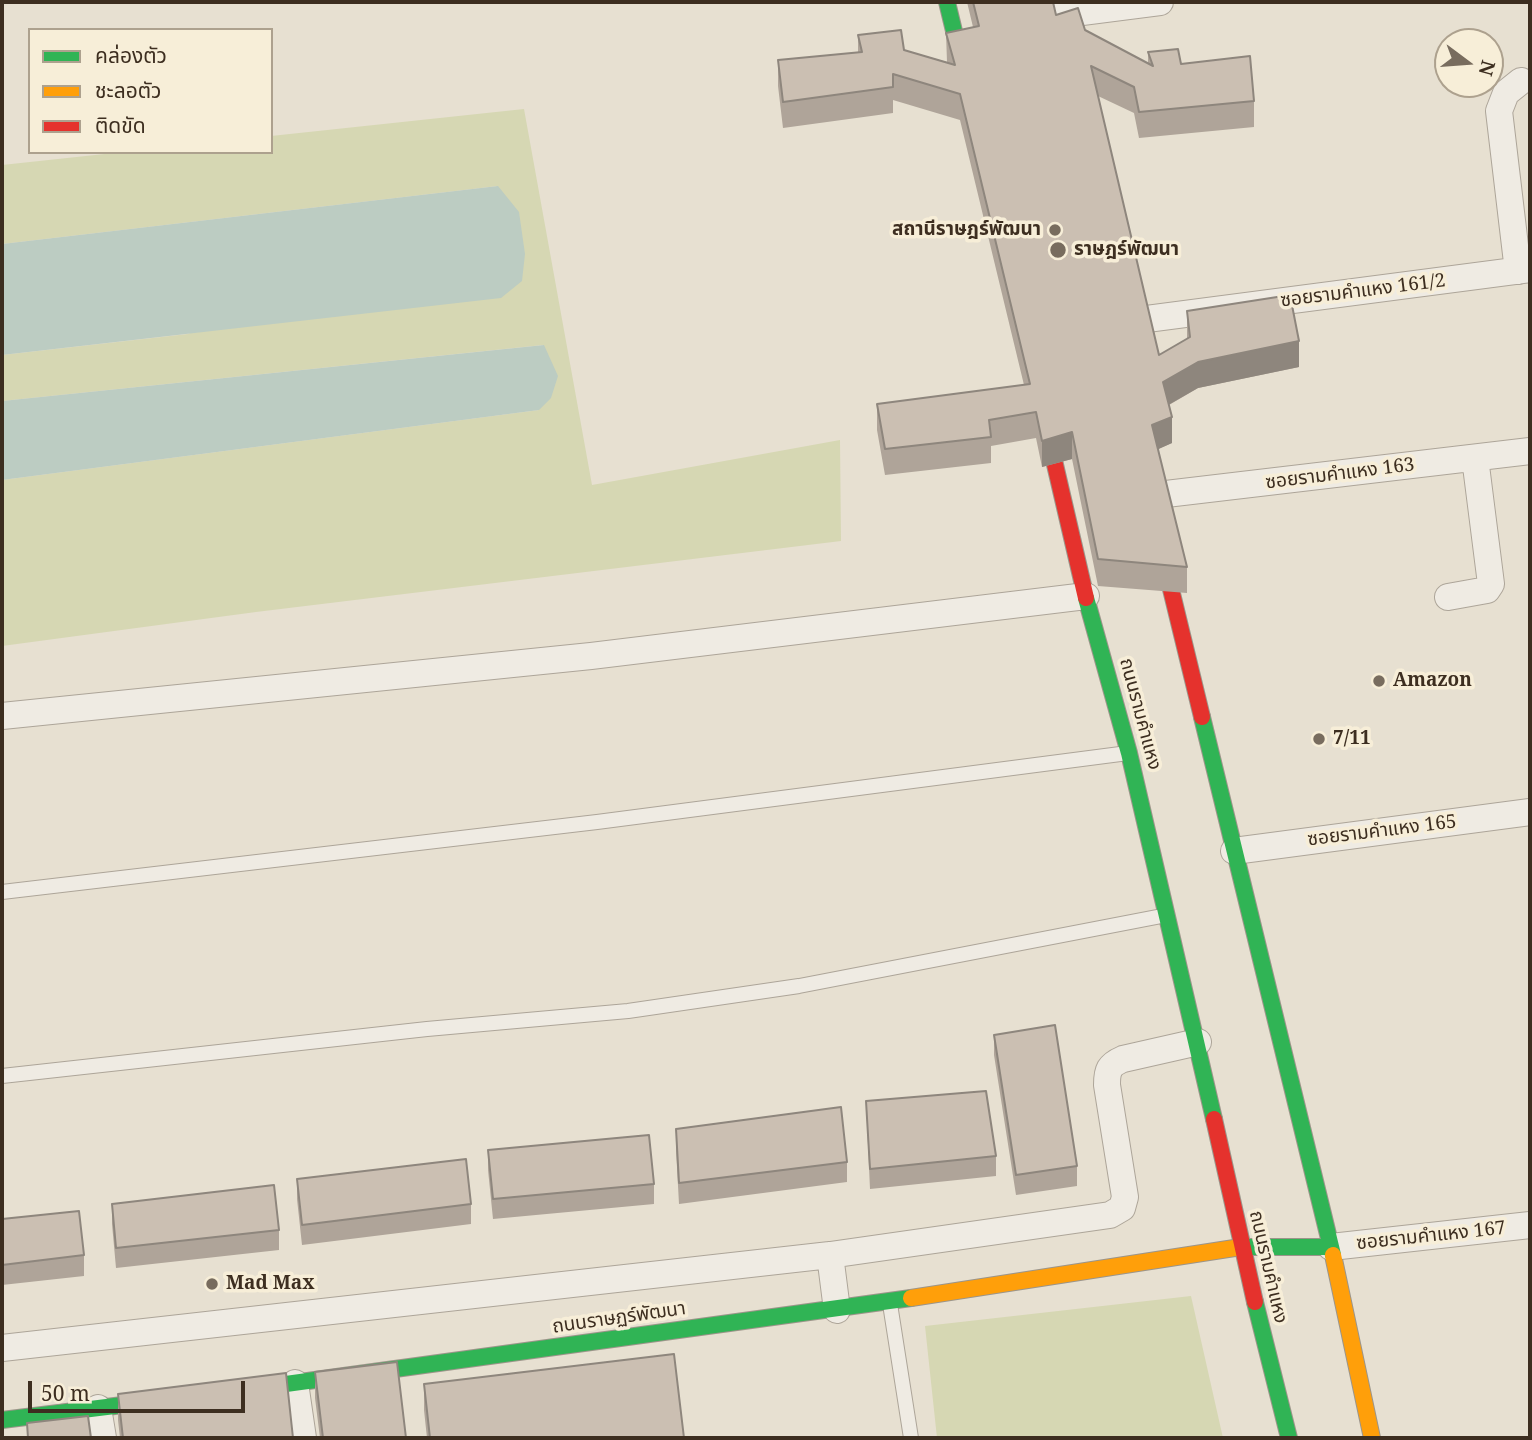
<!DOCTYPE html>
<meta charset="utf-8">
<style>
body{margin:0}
#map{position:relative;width:1532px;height:1440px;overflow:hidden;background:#e7e0d1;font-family:"Noto Serif","Noto Sans Thai",serif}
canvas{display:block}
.frame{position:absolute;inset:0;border:4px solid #3d2e20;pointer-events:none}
.legend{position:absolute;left:28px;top:28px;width:245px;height:126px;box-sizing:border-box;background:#f7eed8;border:2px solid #ada18e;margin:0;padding:9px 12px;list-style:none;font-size:21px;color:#3d2e20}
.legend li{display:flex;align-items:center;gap:14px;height:35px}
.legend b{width:35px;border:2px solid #ada18e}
.north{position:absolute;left:1434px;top:28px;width:70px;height:70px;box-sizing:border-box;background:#f7eed8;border:2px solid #ada18e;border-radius:50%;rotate:106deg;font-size:19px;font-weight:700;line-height:28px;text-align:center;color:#3d2e20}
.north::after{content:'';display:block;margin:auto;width:24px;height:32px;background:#786c5e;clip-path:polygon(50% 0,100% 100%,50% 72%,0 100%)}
.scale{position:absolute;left:28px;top:1381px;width:217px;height:32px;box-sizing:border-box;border:4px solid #3d2e20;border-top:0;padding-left:9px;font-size:21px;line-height:24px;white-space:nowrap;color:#3d2e20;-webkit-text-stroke:5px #f7eed8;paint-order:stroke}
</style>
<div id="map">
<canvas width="1532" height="1440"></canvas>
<div class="frame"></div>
<ul class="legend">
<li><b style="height:9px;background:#30b455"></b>คล่องตัว</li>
<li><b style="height:9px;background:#ff9f0a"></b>ชะลอตัว</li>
<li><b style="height:9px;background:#e5322d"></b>ติดขัด</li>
</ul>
<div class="north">N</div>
<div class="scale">50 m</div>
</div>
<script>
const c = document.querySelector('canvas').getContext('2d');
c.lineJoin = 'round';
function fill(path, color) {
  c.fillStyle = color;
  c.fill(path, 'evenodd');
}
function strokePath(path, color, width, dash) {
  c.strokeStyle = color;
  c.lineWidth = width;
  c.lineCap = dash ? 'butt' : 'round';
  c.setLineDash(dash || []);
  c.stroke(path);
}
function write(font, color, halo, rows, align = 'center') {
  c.font = font + ' "Noto Serif","Noto Sans Thai",serif';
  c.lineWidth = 7;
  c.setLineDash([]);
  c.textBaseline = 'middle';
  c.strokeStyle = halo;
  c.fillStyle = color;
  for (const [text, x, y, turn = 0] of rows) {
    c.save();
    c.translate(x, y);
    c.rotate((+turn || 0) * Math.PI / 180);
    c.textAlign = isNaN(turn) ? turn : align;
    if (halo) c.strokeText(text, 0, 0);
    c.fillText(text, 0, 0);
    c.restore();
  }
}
fill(new Path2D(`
 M524,109l68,376 248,-45 1,101 -585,71 -254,34v-166l537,-70 4,-65 -541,56v-46l186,-21 310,-148 -496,58v-79l121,-13h148v-16z
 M1191,1296l32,142h-286l-12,-112z`), '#d6d7b3');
fill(new Path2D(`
 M498,186l21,26 6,42 -3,27 -21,17 -499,57v-111z
 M544,345l14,31 -7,22 -12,12 -537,70v-79z`), '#bcccc2');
const lane = new Path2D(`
 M2,892l595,-70 531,-69
 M2,1076l425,-47 201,-18 171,-25 368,-71
 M890,1304l21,134`);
const street = new Path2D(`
 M1043,17l117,-15
 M1518,271l-19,-160 7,-18 15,-12
 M1116,323l414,-54
 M1149,496l381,-45
 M1448,597l39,-7 4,-6 -16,-126
 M2,716l589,-60 495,-60
 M1234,851l296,-39
 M1331,1247l199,-22
 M830,1255l7,55
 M2,1348l828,-93 280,-40 12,-7 3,-11 -18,-112c0,-15 2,-20 16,-26l75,-17
 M295,1383l8,55
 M98,1408l5,30`);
const fast = new Path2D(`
 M947,2l19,79
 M1086,598l43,155 85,366
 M1202,717l131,538
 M1241,1247h90
 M1255,1302l34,136
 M235,1391l676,-93
 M2,1420l169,-21`);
const slow = new Path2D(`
 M1333,1255l39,183
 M911,1298l330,-51`);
const jam = new Path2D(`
 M1043,413l43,185
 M1159,540l43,177
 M1214,1119l41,183`);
strokePath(lane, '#ada599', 16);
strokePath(street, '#ada599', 28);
strokePath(fast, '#9c958a', 18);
strokePath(slow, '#9c958a', 18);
strokePath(jam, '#9c958a', 18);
strokePath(lane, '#efebe3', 14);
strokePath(street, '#efebe3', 26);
strokePath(fast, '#30b455', 16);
strokePath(slow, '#ff9f0a', 16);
strokePath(jam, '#e5322d', 16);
fill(new Path2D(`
 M967,2h86l3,13 29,15 63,34v-12l33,12 73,37v26l-115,11 -5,-25 -36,-17 61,259 28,-16v-28l112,56 -101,21 -29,17 3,38 -14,6 29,118v26l-89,-7 -26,-127 -30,8 -6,-29 -45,8v17l-106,12 -8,-45v-26l147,-19 -64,-265 -67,-20v13l-110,15 -5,-42v-26l80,-7v-18l46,15 43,12 -1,-29 27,-6z
 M994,1035l83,131v20l-61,9 -22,-140z
 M866,1101l130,55v20l-126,13z
 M676,1129l171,33v20l-168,22 -3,-55z
 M488,1150l166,34v20l-161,15 -5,-49z
 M297,1179l174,25v20l-169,21 -5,-46z
 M112,1204l167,26v20l-163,18 -4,-44z
 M2,1219l82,36v21l-82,9z
 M315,1372l91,66h-86l-5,-40z
 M424,1384l260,54h-257l-3,-28z
 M118,1394l175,44h-173l-2,-18z`), '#afa499');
fill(new Path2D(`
 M1299,341v26l-101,21 -35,20v-26l35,-20z
 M1172,417v26l-20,9v-27z
 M1072,432v27l-30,8v-26z`), '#8e867d');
const building = new Path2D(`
 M973,2h80l3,13 22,-7 7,22 68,36 -5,-14 30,-3 3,15 69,-8 4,45 -115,11 -5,-25 -43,-21 68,289 31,-18 -3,-26 103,-16 9,46 -101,21 -35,20 9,35 -20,8 35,142 -89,-8 -26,-127 -30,9 -6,-29 -47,8 2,17 -106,12 -8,-45 153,-20 -70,-290 -67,-20v13l-110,15 -5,-42 84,-8 -4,-17 43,-5 3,20 51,15 -9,-32 33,-7z
 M1055,1025l22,141 -61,9 -22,-140z
 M986,1091l10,65 -126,13 -4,-68z
 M841,1107l6,55 -168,21 -3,-54z
 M649,1135l5,49 -161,15 -5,-49z
 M466,1159l5,45 -169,21 -5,-46z
 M274,1185l5,45 -163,18 -4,-44z
 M79,1211l5,44 -82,10v-46z
 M674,1354l10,84h-254l-6,-54z
 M397,1362l9,76h-83l-8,-66z
 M286,1373l7,65h-170l-5,-44z
 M88,1416l3,22h-63l-1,-15z`);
fill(building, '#cbbfb2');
strokePath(building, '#8e867d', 2);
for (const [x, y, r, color] of [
 [1055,230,7,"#786c5e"],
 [1058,250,9,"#786c5e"],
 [1379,681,7,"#786c5e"],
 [1319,739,7,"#786c5e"],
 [212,1284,7,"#786c5e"]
]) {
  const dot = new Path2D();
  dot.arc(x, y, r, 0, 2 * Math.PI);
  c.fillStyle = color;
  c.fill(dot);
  strokePath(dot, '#f7eed8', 2.5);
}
write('bold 19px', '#3d2e20', '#f7eed8', [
 ["สถานีราษฎร์พัฒนา",1041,230,"right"],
 ["ราษฎร์พัฒนา",1074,250],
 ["Amazon",1393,681],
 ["7/11",1333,739],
 ["Mad Max",226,1284]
], 'left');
write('19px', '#3d2e20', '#f7eed8', [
 ["ซอยรามคำแหง 161/2",1363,291,-7],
 ["ซอยรามคำแหง 163",1340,474,-7],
 ["ถนนรามคำแหง",1140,714,75],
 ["ซอยรามคำแหง 165",1382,831,-7],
 ["ซอยรามคำแหง 167",1431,1236,-6],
 ["ถนนรามคำแหง",1268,1267,77],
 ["ถนนราษฏร์พัฒนา",619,1318,-8]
]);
</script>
